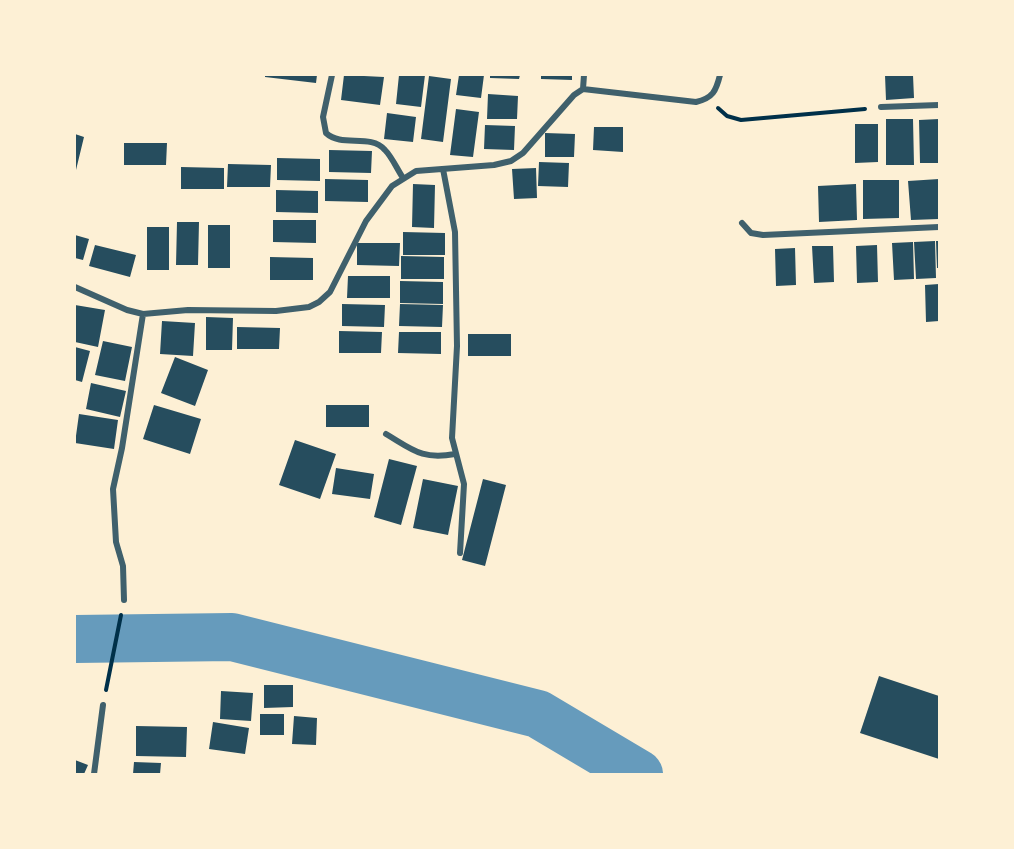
<!DOCTYPE html>
<style>
body{margin:0}
#map{position:relative;width:1014px;height:849px;overflow:hidden;background:#fdf0d5;font-family:Cabin,sans-serif}
canvas{display:block}
.frame{position:absolute;inset:0;border:76px solid #fdf0d5;pointer-events:none}
</style>
<div id="map">
<canvas width="1014" height="849"></canvas>
<div class="frame"></div>
</div>
<script>
const c = document.querySelector('canvas').getContext('2d');
c.lineJoin = 'round';
function strokePath(path, color, width, dash) {
  c.strokeStyle = color;
  c.lineWidth = width;
  c.lineCap = dash ? 'butt' : 'round';
  c.setLineDash(dash || []);
  c.stroke(path);
}
function fill(path, color) {
  c.fillStyle = color;
  c.fill(path, 'evenodd');
}
strokePath(new Path2D(`
 M75,639l157,-2 306,77 101,60`), '#669bbc', 48);
fill(new Path2D(`
 M265,75h52l-1,8 -51,-6z
 M344,75l40,2 -4,28 -39,-5z
 M399,75h26l-4,32 -25,-3z
 M459,75h25l-3,23 -25,-3z
 M490,75h30l-1,4 -29,-1z
 M541,75h31v5l-31,-1z
 M885,75h28l1,23 -28,2z
 M429,76l22,3 -8,63 -22,-3z
 M488,94l30,2 -1,23h-30z
 M456,109l23,3 -6,45 -23,-2z
 M387,113l29,4 -3,25 -29,-3z
 M886,119h27l1,46h-28z
 M939,119v44h-19l-1,-43z
 M855,124h23v38l-23,1z
 M485,125l30,1 -1,24 -30,-1z
 M594,127h29v25l-30,-2z
 M545,133l30,1 -1,23h-29z
 M75,134l9,3 -8,33h-1z
 M124,143h43l-1,22h-42z
 M329,150l43,1 -1,22 -42,-1z
 M277,158l43,1v22l-43,-1z
 M539,162l30,1 -1,24 -30,-1z
 M228,164l43,1 -1,22h-43z
 M181,167l43,1v21h-43z
 M536,168l1,30 -23,1 -2,-30z
 M325,179l43,1v22l-43,-1z
 M939,179v40l-28,1 -3,-39z
 M863,180h36v38l-36,1z
 M413,184l22,1 -1,43 -22,-1z
 M856,184l1,36 -38,2 -1,-36z
 M276,190l42,1v22l-42,-1z
 M273,220h43v23l-43,-1z
 M177,222h22l-1,43h-22z
 M208,225h22v43h-22z
 M147,227h22v43h-22z
 M403,232l42,1v22h-42z
 M75,235l14,4 -6,21 -8,-2z
 M935,241l1,37 -20,1 -2,-37z
 M936,241h3v27h-2z
 M913,242l1,37 -20,1 -2,-37z
 M357,243h43l-1,23 -42,-1z
 M95,245l41,10 -6,22 -41,-11z
 M877,245l1,37 -21,1 -1,-37z
 M812,246h21l1,36 -20,1z
 M795,248l1,37 -20,1 -1,-37z
 M401,256l43,1v22h-43z
 M270,257l43,1v22h-43z
 M348,276h42v22h-43z
 M400,281l43,1v22l-43,-1z
 M939,284v37l-13,1 -1,-37z
 M342,304l43,1 -1,22 -42,-1z
 M400,304l43,1 -1,22 -43,-1z
 M75,305l30,5 -7,37 -23,-5z
 M206,317l27,1 -1,32h-26z
 M162,321l33,2 -2,33 -33,-2z
 M237,327l43,1 -1,21h-42z
 M339,331l43,1 -1,21h-42z
 M399,332h42v22l-43,-1z
 M468,334h43v22h-43z
 M103,341l29,6 -7,34 -30,-6z
 M75,347l15,4 -8,31 -7,-2z
 M175,357l33,13 -13,36 -34,-13z
 M91,383l35,8 -6,26 -34,-8z
 M154,405l47,14 -11,35 -47,-15z
 M326,405h43v22h-43z
 M79,414l39,6 -4,29 -39,-6z
 M295,440l41,14 -16,45 -41,-14z
 M389,459l28,7 -16,59 -27,-8z
 M336,468l38,6 -4,25 -38,-5z
 M423,479l35,7 -10,49 -35,-7z
 M483,479l23,6 -21,81 -23,-6z
 M879,676l60,20v63l-79,-26z
 M264,685h29v22l-29,1z
 M221,691l32,2 -2,28 -31,-2z
 M260,714h24v21h-24z
 M294,716l23,2 -1,27 -24,-1z
 M213,722l36,6 -4,26 -36,-5z
 M136,726l51,1 -1,30 -50,-1z
 M75,760l13,5 -4,9h-9z
 M134,762l27,1 -1,11h-27z`), '#264d5e');
strokePath(new Path2D(`
 M718,108l9,8 14,4 124,-11
 M106,690l15,-75`), '#003049', 4);
strokePath(new Path2D(`
 M332,75l-9,42 3,16c16,15 44,0 59,17 7,7 12,19 18,28
 M583,89l1,-14
 M881,107l58,-2
 M443,169l12,63 2,114 -5,92 12,46 -4,69
 M742,223l9,10 12,2 176,-8
 M75,287l52,23 16,4 45,-4 88,1 33,-4 10,-5 11,-10 36,-71 26,-35 24,-15 78,-6 17,-4 12,-8 51,-58 9,-6 113,13c17,-4 20,-11 24,-27
 M386,434c27,16 36,26 69,20
 M124,600l-1,-34 -7,-24 -3,-53 9,-41 21,-134
 M94,774l9,-69`), '#3f606c', 6);
</script>
